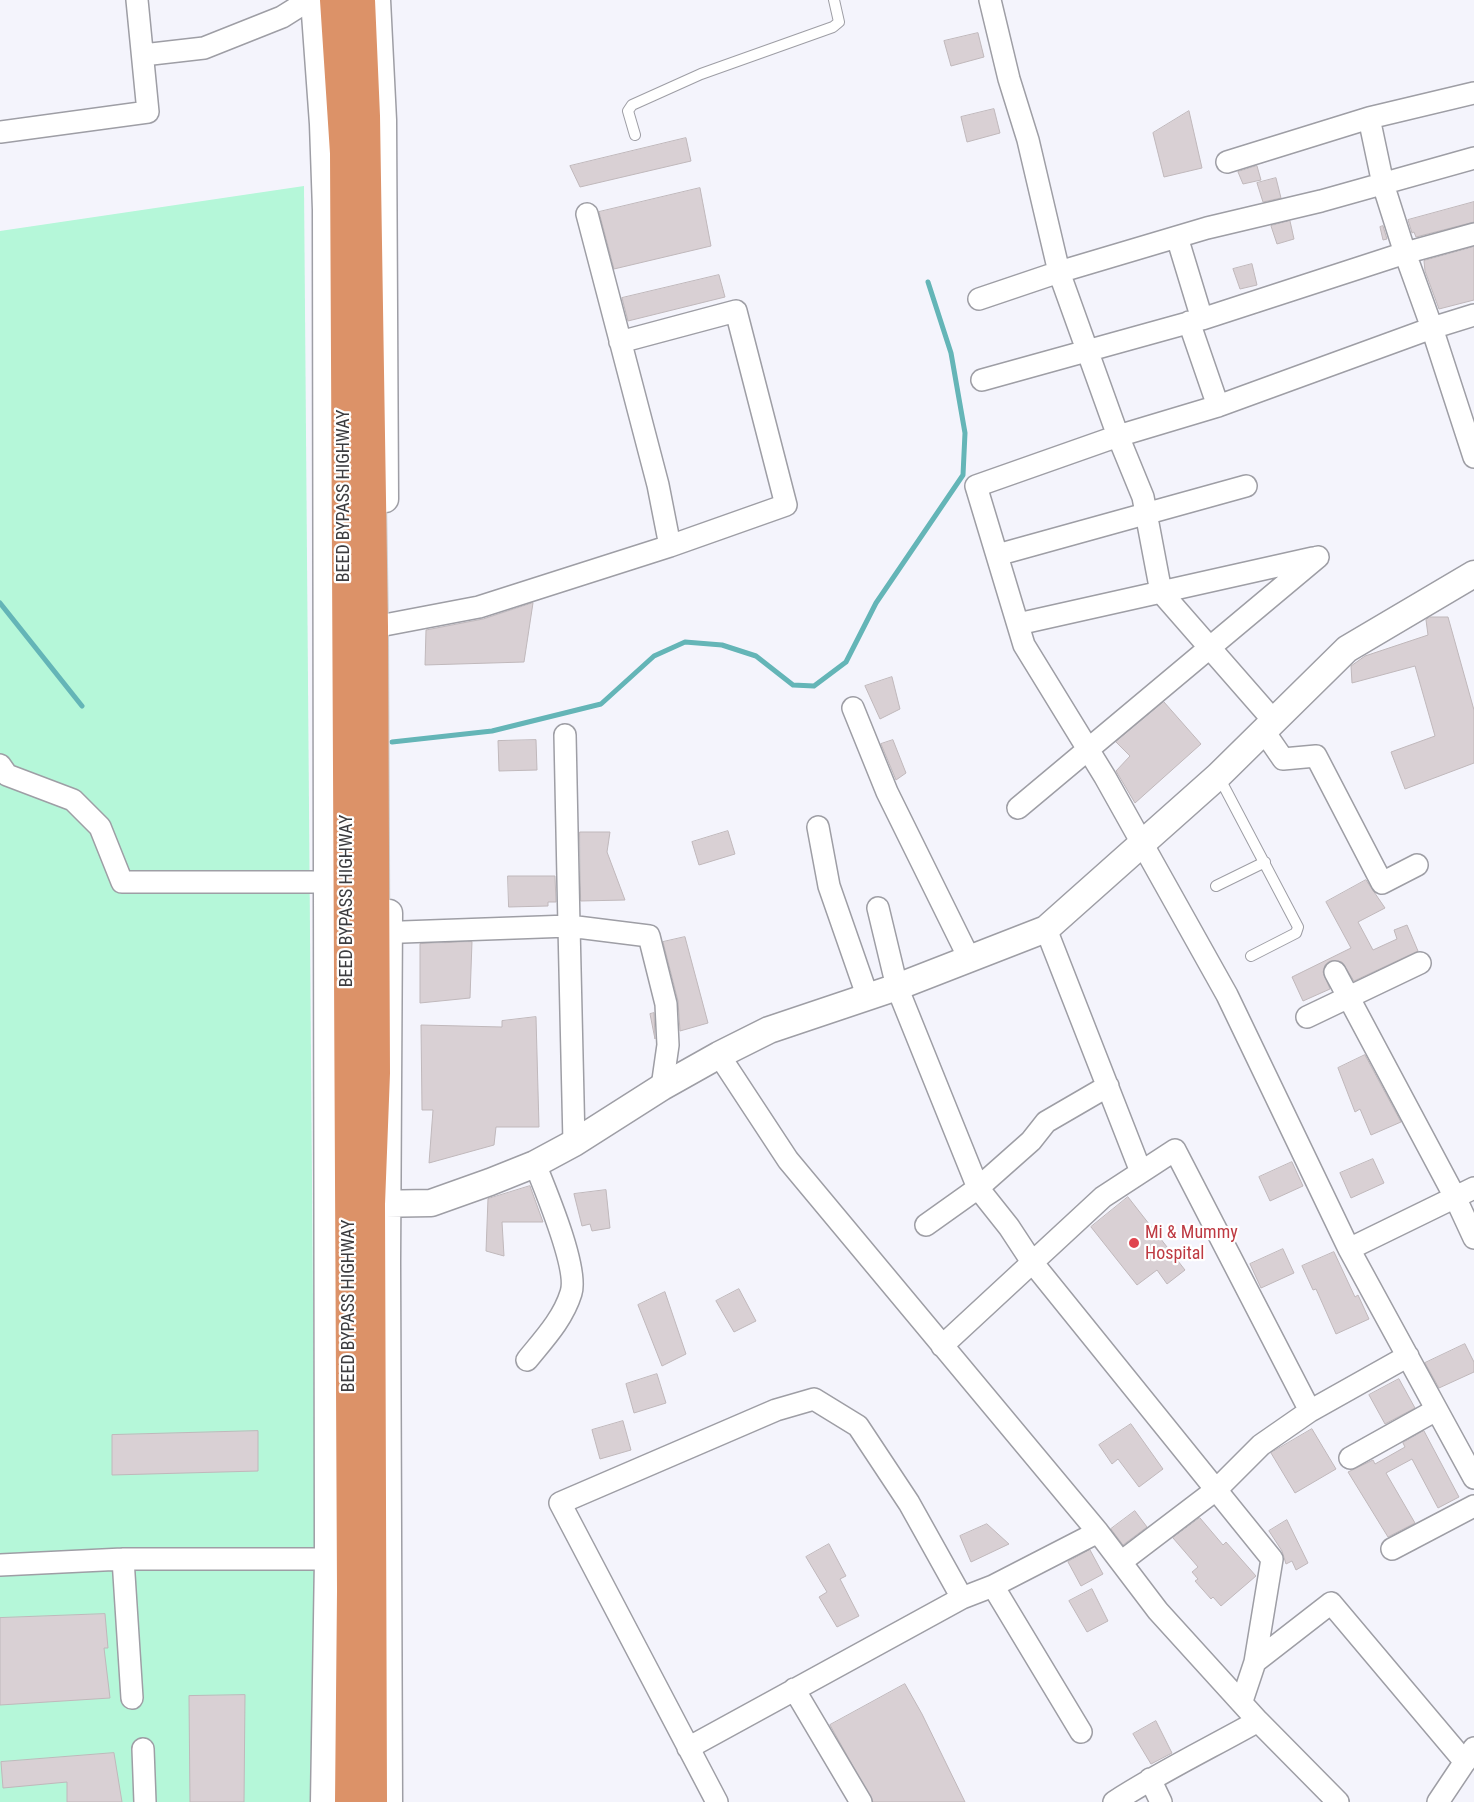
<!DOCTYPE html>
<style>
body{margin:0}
canvas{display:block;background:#f4f4fc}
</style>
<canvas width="1474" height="1802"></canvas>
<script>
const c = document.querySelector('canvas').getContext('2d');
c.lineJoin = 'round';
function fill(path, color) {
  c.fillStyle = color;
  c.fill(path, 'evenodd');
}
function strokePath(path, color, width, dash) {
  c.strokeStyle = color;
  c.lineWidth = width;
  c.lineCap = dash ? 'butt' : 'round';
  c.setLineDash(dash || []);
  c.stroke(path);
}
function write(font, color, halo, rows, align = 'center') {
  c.font = font + ' "Roboto Condensed",sans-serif';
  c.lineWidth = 4.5;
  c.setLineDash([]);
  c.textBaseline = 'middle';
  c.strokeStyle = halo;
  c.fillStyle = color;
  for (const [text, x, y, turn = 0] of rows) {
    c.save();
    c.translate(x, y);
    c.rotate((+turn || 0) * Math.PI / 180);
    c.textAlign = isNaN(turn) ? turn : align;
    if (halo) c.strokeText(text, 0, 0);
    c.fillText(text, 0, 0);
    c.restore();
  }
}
fill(new Path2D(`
 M304,186l13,1616h-317v-1571z`), '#b5f7d9');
strokePath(new Path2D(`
 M0,603l82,103
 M392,742l100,-11 109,-27 53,-48 31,-14 37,3 34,11 37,29 21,1 32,-24 30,-59 87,-128 2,-42 -14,-80 -23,-71`), '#64b5b7', 5);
const building = new Path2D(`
 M978,33l6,24 -33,9 -7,-25z
 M994,109l6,24 -33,9 -6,-25z
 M1189,111l13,57 -38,9 -11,-44z
 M686,138l5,23 -111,26 -10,-21z
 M1257,166l4,14 -18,4 -5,-12z
 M1276,178l5,20 -18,4 -6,-19z
 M700,188l11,58 -97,23 -15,-57z
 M1474,202v20l-58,15 -2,-5 -2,1 -4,-13z
 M1290,221l4,18 -17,5 -6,-18z
 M1383,226l4,13 -4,1 -3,-13z
 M1474,247v53l-35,9 -14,-38 -1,-10z
 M1252,264l5,21 -17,4 -7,-20z
 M719,275l6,22 -97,24 -6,-23z
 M533,603l-9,59 -99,3 1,-35 57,-11z
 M1430,617h18l26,93v53l-69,26 -14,-37 44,-16 -20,-70 -63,17 -1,-17 14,-10 63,-21 -2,-15z
 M892,677l8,32 -20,10 -15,-33z
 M1164,702l37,42 -66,59 -19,-32 14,-15 -14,-14z
 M536,740l1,30 -38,1 -1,-30z
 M893,740l13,33 -10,7 -15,-36z
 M728,831l7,23 -36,11 -7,-23z
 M580,832h30l-3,20 18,48 -44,1z
 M508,876h47l1,26h-8v4l-39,1z
 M1366,880l19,28 -27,14 15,28 24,-11 -3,-9 13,-5 11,26 -64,30 -12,-19 -12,-1 -5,4 -2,7 7,17 -27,12 -11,-24 59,-29 -25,-46z
 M685,937l23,86 -28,8 -2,-30 -15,-59z
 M472,942l-2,56 -50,5v-59z
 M654,1013l1,26 -5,-25z
 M536,1017l3,110h-43l-2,18 -65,18 4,-53h-11l-1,-85 81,2v-6z
 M1365,1055l36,67 -30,13 -11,-26 -5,3 -17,-44z
 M1373,1159l11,24 -33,15 -11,-25z
 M1292,1162l11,24 -33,15 -11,-24z
 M530,1186l13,36h-41l2,34 -18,-5 2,-52z
 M606,1190l4,38 -18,3 -2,-7 -8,2 -8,-32z
 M1128,1197l57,73 -18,14 -10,-14 -20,15 -46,-58z
 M1283,1249l11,24 -33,15 -11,-24z
 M1334,1252l21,45 3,-2 11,24 -33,15 -20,-45 -3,1 -11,-24z
 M739,1289l17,32 -22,11 -18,-31z
 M665,1292l21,62 -24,12 -24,-61z
 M1465,1344l9,18v10l-35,16 -14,-25z
 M657,1374l9,29 -32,10 -8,-29z
 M1399,1379l16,29 -30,16 -16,-29z
 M623,1421l8,29 -31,9 -8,-29z
 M1131,1424l32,45 -24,18 -21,-28 -6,5 -13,-19z
 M1312,1429l24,40 -41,24 -24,-40z
 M258,1431v40l-146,4v-40z
 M1424,1431l35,66 -21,11 -26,-49 -26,14 29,50 -27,14 -40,-65 25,-12 2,4 30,-17 -2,-4z
 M1135,1511l12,16 -24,18 -12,-16z
 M1200,1518l23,27 3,-3 30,34 -35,30 -8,-9 -2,2 -16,-18 3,-2 -6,-7 6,-5 -25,-29z
 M1287,1520l21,43 -12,7 -4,-9 -6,3 -4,-13 -13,-20z
 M987,1524l22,20 -38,18 -11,-26z
 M829,1544l17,32 -6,3 19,37 -22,11 -18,-30 8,-5 -21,-35z
 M1090,1550l13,24 -22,12 -13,-24z
 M1092,1589l16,32 -21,11 -18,-31z
 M105,1614l3,34h-4l6,50 -110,7v-87z
 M905,1684l17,30 43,88h-92l-43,-77z
 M245,1695l-1,107h-54l-1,-106z
 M1156,1721l16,32 -21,11 -18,-30z
 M114,1753l8,49h-55v-20l-64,6 -2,-26z`);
fill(building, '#d9d0d4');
strokePath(building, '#c0b8bb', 1);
const service = new Path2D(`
 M635,135l-7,-24 4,-6 69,-31 132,-47 6,-5 -5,-22
 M1219,777l79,150 -2,6 -45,23
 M1216,886l49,-24`);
const minor = new Path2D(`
 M990,0l19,79 19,61 31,132 59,164 25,61 18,95 112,128
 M143,55l61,-7 78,-31 27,-17
 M1474,93l-105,25 14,66 22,69 27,75 42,129
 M0,132l148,-20 -11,-112
 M1227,162l142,-44
 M1177,237l25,82
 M979,299l80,-27 148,-44 114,-27 153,-43
 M1474,315l-42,13 -214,78 -100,30 -142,50 48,159 81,132 122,218 122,254 125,229
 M1189,322l29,84
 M620,342l116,-31 50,194 -116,41
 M982,380l220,-61 203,-66 69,-19
 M997,555l249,-69
 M1018,624l295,-66
 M374,627l105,-20 191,-61 -12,-61 -71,-271
 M853,708l34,84 82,166
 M1263,730l20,29 33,-3 66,127 35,-18
 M565,735l4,191 80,10 17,68 2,41 -6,42
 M0,765l7,10 66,25 27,27 22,55h219
 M1018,808l300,-251
 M818,827l11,59 38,109
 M878,908l19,79 81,201 31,39 23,35 240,297 -17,103 -13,39
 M1046,929l95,243
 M375,933l194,-7 5,217
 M1335,972l120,225 19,41
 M1307,1017l113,-54
 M719,1055l69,105 310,372 60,79 100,110 80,81
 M926,1225l52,-37 53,-47 15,-19 62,-36
 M1349,1249l125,-61
 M942,1346l161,-149 72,-47 135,261
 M527,1360c17,-21 36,-41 44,-67 8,-24 -26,-104 -36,-129
 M1350,1458l86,-48
 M1392,1549l82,-43
 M123,1559l9,139
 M1121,1562l96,-73 44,-44 49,-34 98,-55
 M0,1565l123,-6h205
 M993,1586l88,146
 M962,1598l31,-12 105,-54
 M1255,1662l76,-59 134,159
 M794,1689l67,113
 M688,1748l274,-150 -53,-95 -51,-77 -44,-27 -38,11 -216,93 157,299
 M143,1749l2,53
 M1150,1779l11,23
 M1114,1802c46,-30 96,-54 144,-81
 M1438,1802l36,-54`);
const tertiary = new Path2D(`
 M314,0l9,124 3,86 2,1349 -4,243
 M377,0l6,120 2,379
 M389,913l-2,349 2,540
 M370,1204l61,-1 59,-21 45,-18 39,-21 88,-56 57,-32 50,-25 128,-43 149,-58 172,-153 129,-127 127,-75`);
const trunk = new Path2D(`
 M334,0l10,153 7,1438 -2,211
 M361,0l5,116 8,511 2,446 -5,131 2,598`);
strokePath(service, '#9e9ea5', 12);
strokePath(minor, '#9e9ea5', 24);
strokePath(tertiary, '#9e9ea5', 29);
strokePath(trunk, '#d0d0d1', 30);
strokePath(service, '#fff', 10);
strokePath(minor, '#fff', 21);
strokePath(tertiary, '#fff', 26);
strokePath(trunk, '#dc9268', 28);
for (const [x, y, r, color] of [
 [1134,1243,6,"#e0444e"]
]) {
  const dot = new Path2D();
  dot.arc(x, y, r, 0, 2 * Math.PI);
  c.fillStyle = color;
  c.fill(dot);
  strokePath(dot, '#fff', 2);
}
write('18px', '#3c3c3f', '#fff', [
 ["BEED BYPASS HIGHWAY",344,496,-90],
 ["BEED BYPASS HIGHWAY",347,901,-90],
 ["BEED BYPASS HIGHWAY",349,1306,-90]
]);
write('18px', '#be3a42', '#fff', [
 ["Mi & Mummy",1145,1233],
 ["Hospital",1145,1254]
], 'left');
</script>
